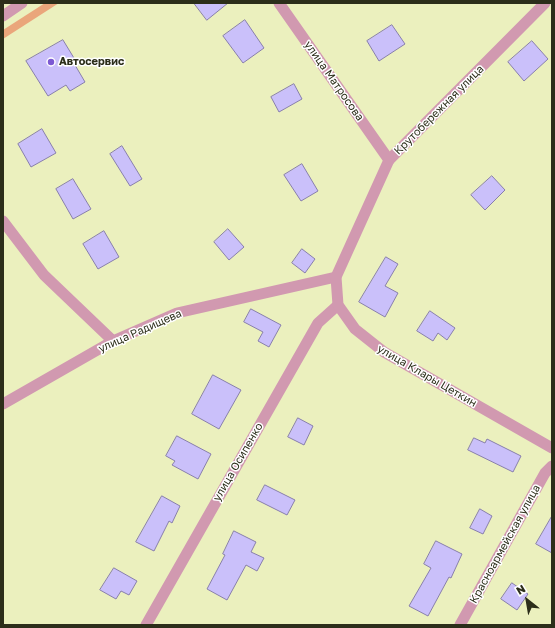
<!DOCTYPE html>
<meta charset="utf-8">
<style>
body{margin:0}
#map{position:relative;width:555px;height:628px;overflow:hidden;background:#ebf0be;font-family:"Golos Text",sans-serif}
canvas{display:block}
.frame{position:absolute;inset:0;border:4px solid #2c2e1a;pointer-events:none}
.north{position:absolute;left:507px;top:580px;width:40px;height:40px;-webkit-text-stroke:3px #fff;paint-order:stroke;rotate:329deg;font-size:11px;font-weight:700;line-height:16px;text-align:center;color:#2c2e1a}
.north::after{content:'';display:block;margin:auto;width:14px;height:18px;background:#2c2e1a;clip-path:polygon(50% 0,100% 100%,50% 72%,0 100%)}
</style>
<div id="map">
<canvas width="555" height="628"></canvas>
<div class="frame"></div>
<div class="north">N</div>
</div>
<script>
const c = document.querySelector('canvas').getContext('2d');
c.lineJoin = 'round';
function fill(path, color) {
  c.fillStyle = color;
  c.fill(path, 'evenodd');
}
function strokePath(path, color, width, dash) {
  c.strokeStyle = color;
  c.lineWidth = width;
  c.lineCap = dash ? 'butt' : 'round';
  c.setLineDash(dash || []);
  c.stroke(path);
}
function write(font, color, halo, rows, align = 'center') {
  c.font = font + ' "Golos Text",sans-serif';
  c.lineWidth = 3;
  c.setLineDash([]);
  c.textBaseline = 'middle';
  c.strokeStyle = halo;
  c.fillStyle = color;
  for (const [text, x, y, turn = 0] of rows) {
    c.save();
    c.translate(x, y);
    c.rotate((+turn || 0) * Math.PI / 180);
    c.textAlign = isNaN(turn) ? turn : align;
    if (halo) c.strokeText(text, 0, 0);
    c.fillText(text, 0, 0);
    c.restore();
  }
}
fill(new Path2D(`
 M45,3h14l-56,36v-9z`), '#eaa67b');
const building = new Path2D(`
 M194,3h34l-21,17z
 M245,20l19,28 -21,15 -20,-27z
 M392,25l13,19 -26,17 -12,-20z
 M63,40l14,23 -2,2 10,17 -15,9 -4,-6 -18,11 -22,-35z
 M532,41l16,18 -24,22 -16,-19z
 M294,84l8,15 -23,13 -8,-15z
 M42,129l14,24 -25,14 -13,-23z
 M122,146l20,33 -12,7 -20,-32z
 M302,164l16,27 -17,10 -17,-26z
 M492,176l13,14 -20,20 -14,-15z
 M73,179l18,30 -18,10 -17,-30z
 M228,229l16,18 -15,13 -15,-18z
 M104,231l15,26 -21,12 -15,-25z
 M302,249l13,10 -10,14 -13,-10z
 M386,257l12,7 -13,22 13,7 -13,24 -26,-15z
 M251,309l30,16 -12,22 -11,-6 5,-9 -19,-10z
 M430,311l25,17 -8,12 -9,-7 -5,8 -16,-10z
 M213,375l28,15 -22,39 -27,-15z
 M298,418l15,8 -9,19 -16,-8z
 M177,436l34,18 -13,25 -26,-14 3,-4 -9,-5z
 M474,438l11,5 2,-4 34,17 -8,16 -45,-22z
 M265,485l30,15 -8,15 -30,-15z
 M162,496l18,10 -8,17 -3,-2 -15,30 -18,-9z
 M480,509l12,7 -9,18 -13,-6z
 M552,516v37l-16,-9z
 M234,531l22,11 -5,10 13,6 -7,13 -11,-6 -19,35 -20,-11 18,-34 -2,-1z
 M436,541l26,13 -11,24 -2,-1 -21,39 -19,-10 22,-38 -7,-4z
 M114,568l23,13 -8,14 -8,-4 -5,8 -16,-9z
 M512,583l16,11 -11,16 -16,-11z`);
fill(building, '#cac0fa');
strokePath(building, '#887fab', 1);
strokePath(new Path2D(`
 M389,160l156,-157
 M3,221l41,54 69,66
 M3,404l110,-63 64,-28 159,-36
 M146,625l172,-302 20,-18
 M460,625l85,-152 7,-7`), '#d199b0', 11);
strokePath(new Path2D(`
 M279,3l110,157 -53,117 2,28 17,24 29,23 168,96
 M3,16l19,-13`), '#d199b0', 11);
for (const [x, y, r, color] of [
 [51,62,4,"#7c59d3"]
]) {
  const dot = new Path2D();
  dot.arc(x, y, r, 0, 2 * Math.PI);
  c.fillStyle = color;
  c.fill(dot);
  strokePath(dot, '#fff', 1.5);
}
write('bold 11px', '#2c2e1a', '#fff', [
 ["Автосервис",59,62]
], 'left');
write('11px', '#2c2e1a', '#fff', [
 ["улица Матросова",334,81,55],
 ["Крутобережная улица",439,110,-45],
 ["улица Радищева",140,331,-24],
 ["улица Клары Цеткин",427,376,30],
 ["улица Осипенко",238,462,-60],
 ["Красноармейская улица",505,544,-61]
]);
</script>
